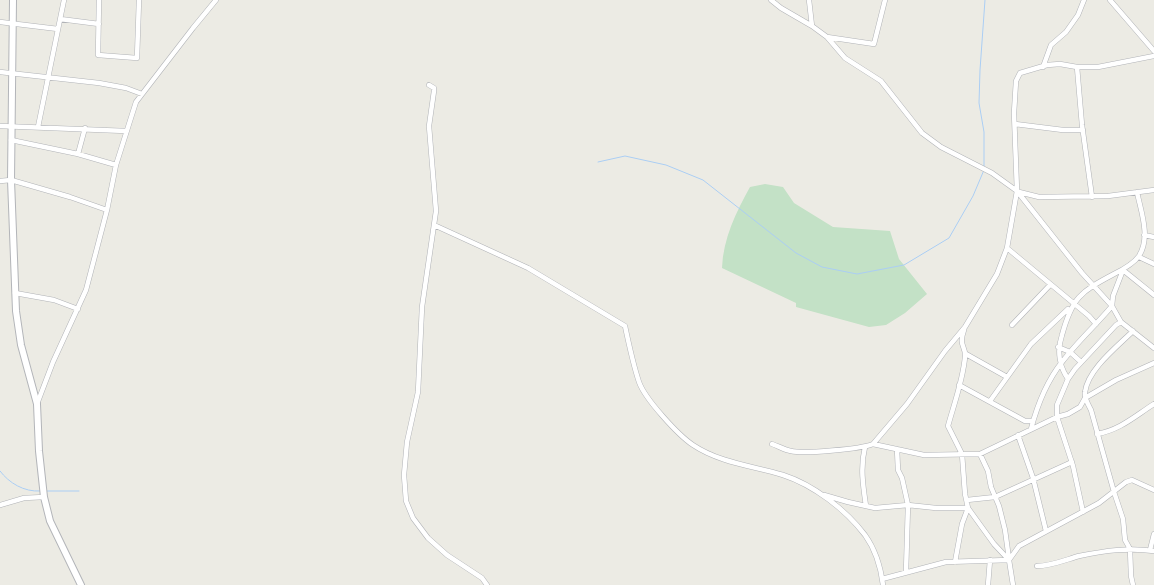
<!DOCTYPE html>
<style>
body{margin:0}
canvas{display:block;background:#ecebe4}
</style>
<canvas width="1154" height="585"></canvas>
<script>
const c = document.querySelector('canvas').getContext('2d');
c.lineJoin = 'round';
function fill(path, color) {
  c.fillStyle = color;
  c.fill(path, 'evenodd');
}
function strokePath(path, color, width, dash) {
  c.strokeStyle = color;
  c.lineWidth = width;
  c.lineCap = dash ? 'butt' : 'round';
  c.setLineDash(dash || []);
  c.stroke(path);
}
fill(new Path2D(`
 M765,184l18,3 11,16 39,24 57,4 9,28 28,35 -22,19 -19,12 -17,2 -73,-20v-4l-74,-35c1,-29 14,-56 28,-81z`), '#c3e1c6');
strokePath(new Path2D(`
 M598,162l27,-6 41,9 37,15 93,73 26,14 35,7 47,-9 45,-27 24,-42 11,-26
 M984,166v-34l-5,-29 1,-33 5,-70
 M0,471c9,12 24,21 40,20
 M46,491h33`), '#abcef4', 1);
const minor = new Path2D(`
 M99,0l-1,55 39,3 2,-58
 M771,0l10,8 31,18 15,11 18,21 36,23 41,52 19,14 51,26 25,18 65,82 30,33 9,16 33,26
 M809,0l3,26
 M1110,0l44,51
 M60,19l39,5
 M0,22l58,7
 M827,37l47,7 11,-44
 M1043,67l8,-22 15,-13 12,-17 6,-15
 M1077,67l5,58 10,72
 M0,72l99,11 27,5 16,6
 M429,85l5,3v3l-5,35 7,85 -14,96 -4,85 -11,50 -3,33 2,26 7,17 15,20 19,17 35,23 5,7
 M1015,124l48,6h20
 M0,126l126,5
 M38,127l26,-127
 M11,140l67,14 38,11
 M78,154l7,-26
 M0,181l11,-1 59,17 37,13
 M1019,192l20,5 69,-1 46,-6
 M434,225l94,43 97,58c4,19 8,38 14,56 6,17 39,53 54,63 27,18 60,21 90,30 31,10 63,35 82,60 10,14 16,34 18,50
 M1144,235l10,2
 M1007,248l82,68 7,8
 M1139,257l15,7
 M15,293l39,7 24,9
 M1012,325l38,-40
 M964,330c-6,17 2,15 1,27 -2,23 -11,47 -17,69l14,28 3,40 3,14 26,36 15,16 4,25
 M1058,347l12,5 11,10
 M966,354l41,23
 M1068,379c-9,-13 -11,-29 -6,-44 10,-37 18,-43 52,-61 8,-4 20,-11 25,-18 12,-19 2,-44 -2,-64
 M959,385l66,36h8
 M990,401l41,-57 37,-35
 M37,404l16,-42 33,-72 21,-80 9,-45 20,-63 57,-74 23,-28
 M1031,429c6,-23 16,-48 31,-67 15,-20 34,-37 50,-56l1,-10 10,-26 31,25
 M1097,434c23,-4 38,-18 57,-30
 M1018,435l15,43 13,53
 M772,444c6,2 13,6 19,7 13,3 70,-2 82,-7l51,11 56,-1 77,-37 11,-3 12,-7 5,-9 31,-18 38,-17
 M873,444l34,-40 38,-53 20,-24 32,-53 10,-26 10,-57 -3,-78 2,-32 4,-8 27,-8 13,-1 17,3h21l56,-11
 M865,447c-5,20 -2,39 1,59
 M897,449l1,21 4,8 6,27 -2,67
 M980,454l8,17 3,16 8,19 6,24 4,29
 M824,495l24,7 27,6 33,-3 28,3h32l-6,16 -7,38
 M967,500l28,-3 77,-35
 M0,505l24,-7 20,-1
 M1083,512l-10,-46 -16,-49v-12l11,-26 7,-10 41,-44 5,-3
 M1150,550l4,-16
 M1009,560l10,-14 80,-43 27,-21 6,-2 22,10
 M1037,566c14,0 28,-6 42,-10 25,-5 50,-9 75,-5
 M882,579l64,-17 63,-2
 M988,585l2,-25
 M1133,585l-2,-9 -1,-27 -5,-9 -2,-21 -9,-27 -23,-82c-3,-6 -7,-12 -6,-18 3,-23 33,-46 48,-61`);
const secondary = new Path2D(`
 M13,0l-2,180 5,131 5,34 16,59 2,47 5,46 6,24 31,64`);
strokePath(minor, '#b1b3b7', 5.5);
strokePath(secondary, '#b3b5b9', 8);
strokePath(minor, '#fff', 4.5);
strokePath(secondary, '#fff', 6);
</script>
